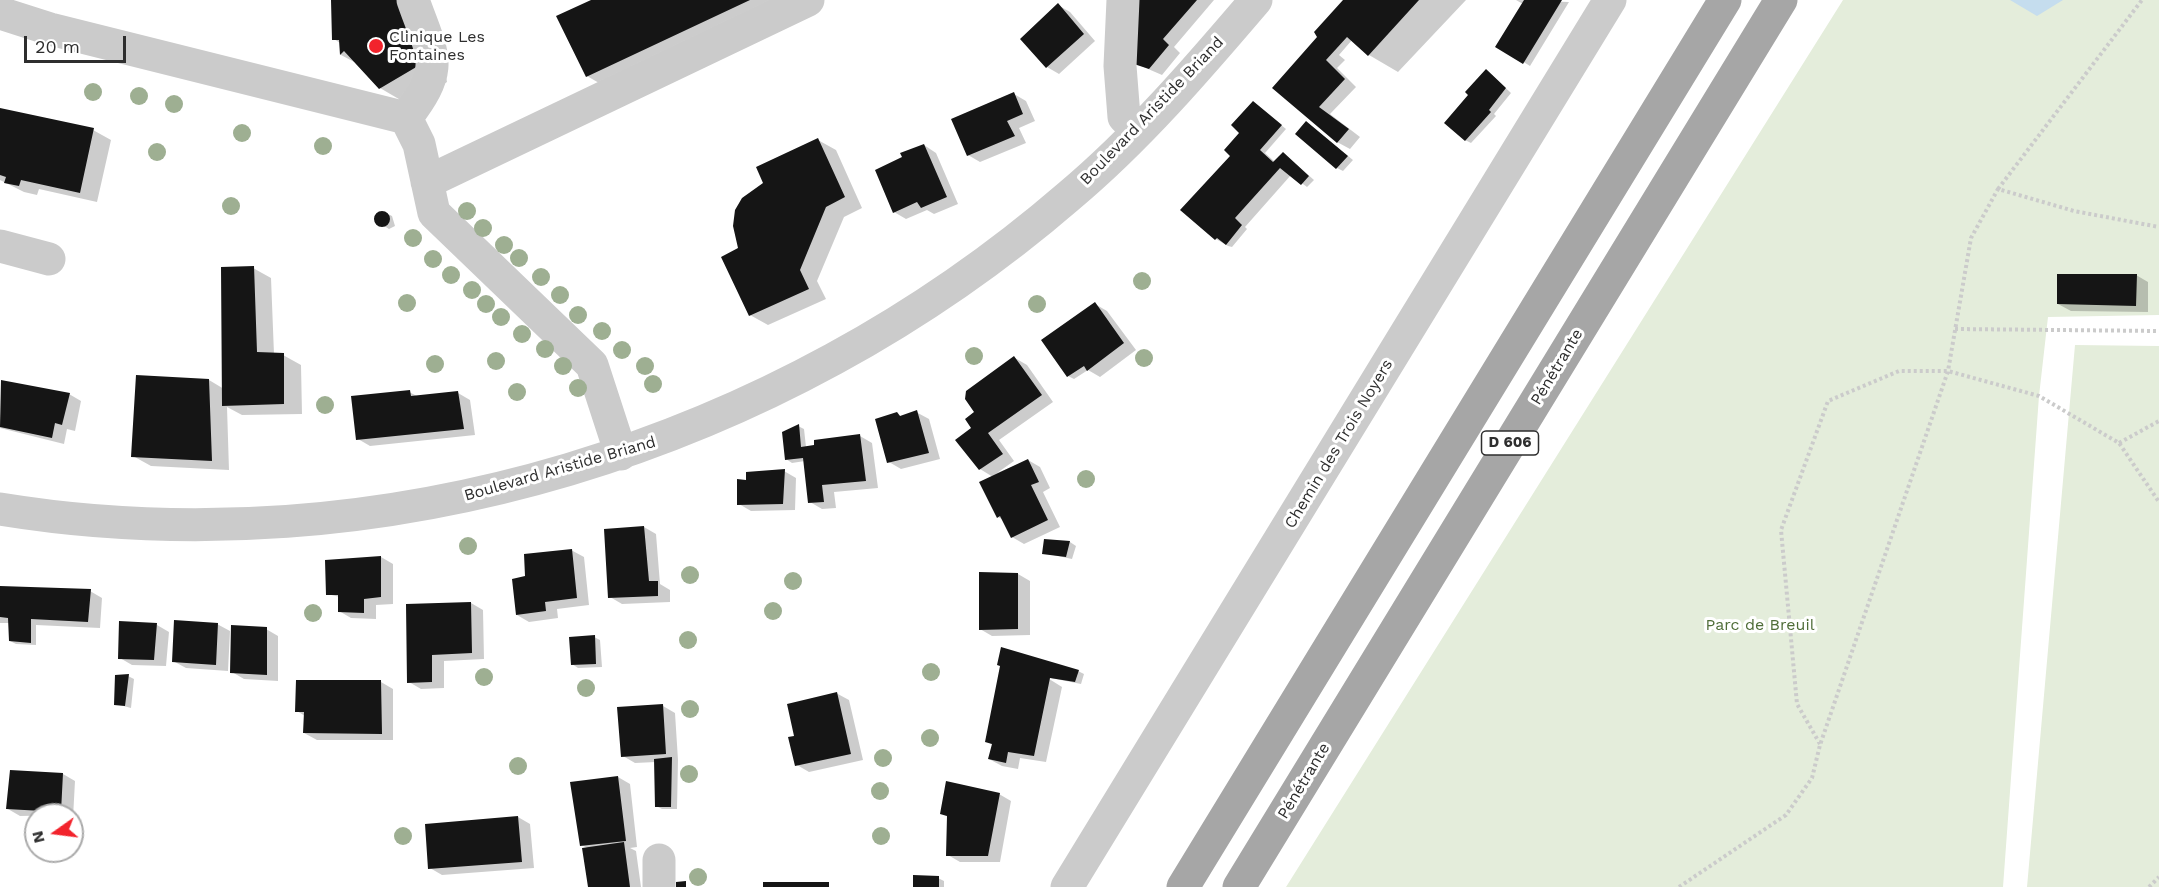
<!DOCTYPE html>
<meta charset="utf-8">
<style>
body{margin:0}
#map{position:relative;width:2159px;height:887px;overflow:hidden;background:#fff;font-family:"Work Sans",sans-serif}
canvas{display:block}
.north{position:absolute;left:24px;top:803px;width:60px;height:60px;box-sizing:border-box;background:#fff;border:2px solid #ababab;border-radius:50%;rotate:256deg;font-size:16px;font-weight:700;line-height:24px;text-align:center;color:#2e2e2e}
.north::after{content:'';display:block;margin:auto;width:21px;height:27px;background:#f2232c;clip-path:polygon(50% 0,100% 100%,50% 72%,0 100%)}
.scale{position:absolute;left:24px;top:36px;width:102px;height:27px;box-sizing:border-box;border:3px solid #2e2e2e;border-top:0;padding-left:8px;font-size:18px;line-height:21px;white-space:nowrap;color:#2e2e2e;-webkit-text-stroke:4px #fff;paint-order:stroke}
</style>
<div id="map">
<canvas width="2159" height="887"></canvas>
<div class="north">N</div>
<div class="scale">20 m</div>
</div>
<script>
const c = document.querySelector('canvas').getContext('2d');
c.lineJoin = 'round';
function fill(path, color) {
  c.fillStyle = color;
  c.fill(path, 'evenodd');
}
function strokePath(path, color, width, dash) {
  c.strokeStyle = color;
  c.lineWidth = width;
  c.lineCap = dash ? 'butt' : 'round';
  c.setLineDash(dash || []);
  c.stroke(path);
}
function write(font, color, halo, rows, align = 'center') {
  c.font = font + ' "Work Sans",sans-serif';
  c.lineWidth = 6;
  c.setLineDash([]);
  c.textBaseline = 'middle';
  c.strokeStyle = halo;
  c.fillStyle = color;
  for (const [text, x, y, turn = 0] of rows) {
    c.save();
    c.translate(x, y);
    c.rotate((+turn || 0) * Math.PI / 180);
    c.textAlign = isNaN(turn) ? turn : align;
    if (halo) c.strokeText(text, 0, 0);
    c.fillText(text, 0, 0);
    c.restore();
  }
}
fill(new Path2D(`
 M1843,0h316v315l-111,2 -9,79 -36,491h-717z
 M2075,345l84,1v541h-132z`), '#e4eddb');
fill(new Path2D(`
 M2010,0h53l-26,16z`), '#c5ddee');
fill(new Path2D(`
 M333,0l108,49 6,33 -38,23 -29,-17 -22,-24 -17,-9 -1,-12 -6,-4z
 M595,0h187l-183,83 -12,-7z
 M1136,0h78l-40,47 6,6 -18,22 -30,-13z
 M1345,0h121l-68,72 -29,-17 -17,-15 -13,15 6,5 -8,8 19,19 -26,27 30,23 -10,12 -13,-7 -63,-54 43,-49z
 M1516,0l53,2 -39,64 -32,-20 25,-42z
 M1058,5l12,7 25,29 -36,33 -12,-7z
 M1492,75l19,18 -17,21 2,2 -25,27 -6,-3z
 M1014,94l12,7 9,20 -16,7 7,15 -46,19 -12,-7z
 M1259,107l27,22 -21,24 10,9 14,-4 25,22 -7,7 -16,-12 -46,52 2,2 -15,18 -4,-1 -12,-7 16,-83z
 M0,109l93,21 18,10 -14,62 -58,-13 -2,6 -13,-3 -24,-12z
 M1312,127l41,33 -10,11 -6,-3z
 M818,140l18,10 26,58 -18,9 -27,64 9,18 -58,26 -18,-10 -10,-66z
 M924,145l12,8 22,51 -24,10 -7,-4 -21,9 -12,-7z
 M386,213l6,3 3,10 -6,3 -14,-9 1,-5z
 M253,268l18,10 3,76 9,1 18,10 1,49 -60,1 -15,-8 2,63 -78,-4 -18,-10 76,-76 15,9z
 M2136,275l12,7v30l-77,-1 -13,-7z
 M1095,304l12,7 29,39 -36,27 -12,-7 -14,9 -6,-3z
 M1015,358l12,7 26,37 -54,38 15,21 -17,12 31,-13 12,7 10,21 -7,4 17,35 -36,17 -12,-7 -8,-17 -6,-3 -5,-40 -13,-8 -7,-41 4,-15z
 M3,382l66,12 12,7 -6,30 -8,-2 -3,15 -64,-16z
 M409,392l10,5 39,-4 12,7 5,35 -105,11 -12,-7z
 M916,412l13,7 11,40 -39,10 -12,-7 8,-48 5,3z
 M798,426l6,3 2,18 54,-11 12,7 6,45 -44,4 2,16 -14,1 -12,-7 -5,-41 -13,2 -6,-4z
 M784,471l12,7 -1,32 -44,1 -12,-7 8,-22z
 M644,527l12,7 4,50 10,6v12l-48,2 -12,-7z
 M1045,540l25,2 6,4 -4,13 -28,-6z
 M571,550l13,7 5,48 -32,4 1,9 -29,4 -12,-7 10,-37z
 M381,557l12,7v40l-17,1v14l-25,-1 -12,-7 1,-14 -13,-3z
 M1018,574l12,7v54l-38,1 -12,-7z
 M0,587l90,4 12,7 -2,30 -64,-3v20l-20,-1 -6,-3v-18h-10z
 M471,603l12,7 1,49 -40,2v27l-23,1 -12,-7z
 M217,624l13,7 -2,40 -42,-3 -13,-7z
 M157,625l12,7 -3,34 -34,-1 -12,-7z
 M266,629l12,7v45l-34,-2 -12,-7z
 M594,637l6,3 2,27 -24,1 -6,-4z
 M1002,666l76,5 6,3 -3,10 -35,-7 16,10 -16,75 -26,-4 -2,11 -16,-3 -13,-7 4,-14 -7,-4z
 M128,676l6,3 -3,29 -15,-4z
 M381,682l12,7v51h-76l-13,-7 1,-17 -8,-5z
 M836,693l13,7 14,60 -54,12 -12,-7 -1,-28z
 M663,706l12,7 3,47 -1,49h-15l-6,-3v-44l-21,1 -12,-7z
 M11,771l52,3 12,7 -2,37 -1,-3 -52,1 -12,-7z
 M618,777l12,7 7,63 -7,1 6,3 5,36h-52l-1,-39 -7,-3z
 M999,794l12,7 -11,61h-40l-12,-7v-38l-7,-4z
 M518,817l12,7 4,44 -92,7 -12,-7z
 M938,878l6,3v6h-29z`), '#0003');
fill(new Path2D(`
 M331,0h70l17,66 -39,23 -35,-38 -4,4 -1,-15h-7z
 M591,0h159l-164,77 -30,-61z
 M1135,0h62l-34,39 6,6 -20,24 -18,-6z
 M1343,0h76l-51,56 -21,-19 -21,23 19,19 -26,28 30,22 -12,14 -65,-55 45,-51 -3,-5z
 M1524,0h38l-39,64 -28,-17z
 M1058,3l26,31 -38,34 -26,-29z
 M1486,69l20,19 -17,22 2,2 -26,29 -21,-18 24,-28 -3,-3z
 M1014,92l9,22 -16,7 8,15 -48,20 -16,-37z
 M1253,101l29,24 -22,25 13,12 10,-10 26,24 -8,9 -21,-17 -45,50 7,7 -16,20 -9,-7 -2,2 -35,-30 50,-54 -6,-6 15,-17 -8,-8z
 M0,108l94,20 -14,65 -59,-13 -2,6 -15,-3 2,-6 -6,-2z
 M1306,121l42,35 -12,13 -41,-35z
 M818,138l27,59 -19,10 -26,63 9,19 -60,27 -28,-59 17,-9 -5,-22 2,-16 7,-12 21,-15 -7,-16z
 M924,144l23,53 -26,11 -4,-6 -24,11 -18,-43 27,-13 -2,-4z
 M374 219a8 8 0 1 1 16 0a8 8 0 1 1-16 0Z
 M254,266l3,86 27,1v51l-62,2 -1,-139z
 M2057,274h80l-1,32 -79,-2z
 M1095,302l29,41 -37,28 -3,-5 -17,11 -26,-37z
 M1014,356l28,39 -54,38 15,21 -24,16 -24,-30 16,-12 -6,-9 9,-7 -9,-13 1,-8z
 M136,375l73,4 3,82 -81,-4z
 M1,380l69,13 -8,32 -7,-2 -3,15 -52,-11z
 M410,390l1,6 47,-5 6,38 -108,11 -5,-44z
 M917,410l12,43 -42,10 -12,-44 22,-7 3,4z
 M799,424l2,23 13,-2v-5l46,-6 6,47 -44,4 2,17 -16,1 -5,-45 -18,2 -3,-28z
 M1028,459l11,23 -8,3 17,35 -37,18 -11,-22 -3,2 -18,-36z
 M785,469l-2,35 -46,1v-26l9,1v-8z
 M644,526l5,55h9v15l-50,2 -4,-69z
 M1044,539l26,2 -4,16 -24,-3z
 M572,549l5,49 -32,4 1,9 -30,4 -4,-36 13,-3 -1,-22z
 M381,556v41l-17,2v14l-26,-1v-17h-12l-1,-35z
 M979,572l39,1v56l-39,1z
 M0,586l91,3 -3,33 -57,-3v24l-22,-2 -1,-23 -8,-1z
 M471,602l1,51 -40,2v27l-25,1 -1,-79z
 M174,620l44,3 -2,42 -44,-3z
 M119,621l38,2 -3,37 -36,-1z
 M231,625l36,2v48l-37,-2z
 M595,635l1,29 -25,1 -2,-28z
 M1001,647l78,23 -4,12 -25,-4 -16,78 -26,-4 -2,11 -18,-4 4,-15 -7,-2 15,-76 -3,-1z
 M129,674l-4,32 -11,-1 1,-30z
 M296,680h85l1,54 -79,-1 1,-21h-9z
 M837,692l14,62 -56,12 -7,-29 6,-1 -7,-32z
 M663,704l3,50 -45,3 -4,-50z
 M672,757l-1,50h-16l-1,-48z
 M10,770l53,3 -2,39 -55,-3z
 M618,776l8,65 -46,5 -10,-64z
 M946,781l54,12 -12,63h-42l1,-40 -7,-2z
 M518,816l4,46 -94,7 -3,-45z
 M624,842l6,45h-42l-6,-39z
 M913,875l26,1v11h-26z
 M686,881v6h-10v-5z
 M763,882h66v5h-66z`), '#151515');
strokePath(new Path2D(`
 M1998,189l144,-189
 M1955,329l204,2
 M2119,443l40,-22
 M1820,744l-23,-40 -16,-174 47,-129 71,-30h49l91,25 80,47 40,59
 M1679,887l107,-72 26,-37 8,-33 128,-374 23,-133 27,-49 76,22 85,16
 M2149,887l10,-10`), '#cbcbcb', 4, [3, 3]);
strokePath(new Path2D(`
 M1123,0l-3,66 4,51 14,14
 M0,13l50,16 356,89 13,26 15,69 158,152 29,89
 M406,118c40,-52 27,-61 7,-118
 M427,182l381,-182
 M0,246l49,13
 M0,509c380,62 780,-63 1069,-313 69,-58 129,-128 187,-196
 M659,887v-27
 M1067,887l543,-887`), '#cbcbcb', 33);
strokePath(new Path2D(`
 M1183,887l542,-887
 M1239,887l542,-887`), '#a6a6a6', 33);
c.fillStyle = '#9eaf92';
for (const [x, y] of [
 [93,92],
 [139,96],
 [174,104],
 [242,133],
 [323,146],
 [157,152],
 [231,206],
 [467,211],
 [483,228],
 [413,238],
 [504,245],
 [519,258],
 [433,259],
 [451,275],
 [541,277],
 [1142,281],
 [472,290],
 [560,295],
 [407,303],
 [486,304],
 [1037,304],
 [578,315],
 [501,317],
 [602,331],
 [522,334],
 [545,349],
 [622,350],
 [974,356],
 [1144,358],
 [496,361],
 [435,364],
 [563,366],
 [645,366],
 [653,384],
 [578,388],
 [517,392],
 [325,405],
 [1086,479],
 [468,546],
 [690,575],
 [793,581],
 [773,611],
 [313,613],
 [688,640],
 [931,672],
 [484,677],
 [586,688],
 [690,709],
 [930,738],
 [883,758],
 [518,766],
 [689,774],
 [880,791],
 [403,836],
 [881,836],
 [698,877]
]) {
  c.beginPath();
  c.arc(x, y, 9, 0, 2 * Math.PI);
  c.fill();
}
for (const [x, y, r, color] of [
 [376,46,8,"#f2232c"]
]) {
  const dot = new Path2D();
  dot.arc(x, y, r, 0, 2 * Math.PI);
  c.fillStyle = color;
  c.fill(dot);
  strokePath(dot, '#fff', 2);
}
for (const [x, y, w] of [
 [1510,443,57]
]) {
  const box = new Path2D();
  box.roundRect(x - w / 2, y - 12, w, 24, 4.5);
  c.fillStyle = '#fff';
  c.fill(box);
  strokePath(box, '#2e2e2e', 1.5);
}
write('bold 15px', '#2e2e2e', null, [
 ["D 606",1510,443]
]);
write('16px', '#2e2e2e', '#fff', [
 ["Clinique Les",389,37],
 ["Fontaines",389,55]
], 'left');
write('16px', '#2e2e2e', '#fff', [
 ["Boulevard Aristide Briand",1152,111,-46],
 ["Pénétrante",1557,367,-59],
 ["Chemin des Trois Noyers",1339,444,-59],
 ["Boulevard Aristide Briand",560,469,-16],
 ["Pénétrante",1304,781,-59]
]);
write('16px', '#4f6d38', '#fff', [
 ["Parc de Breuil",1760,625]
]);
</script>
